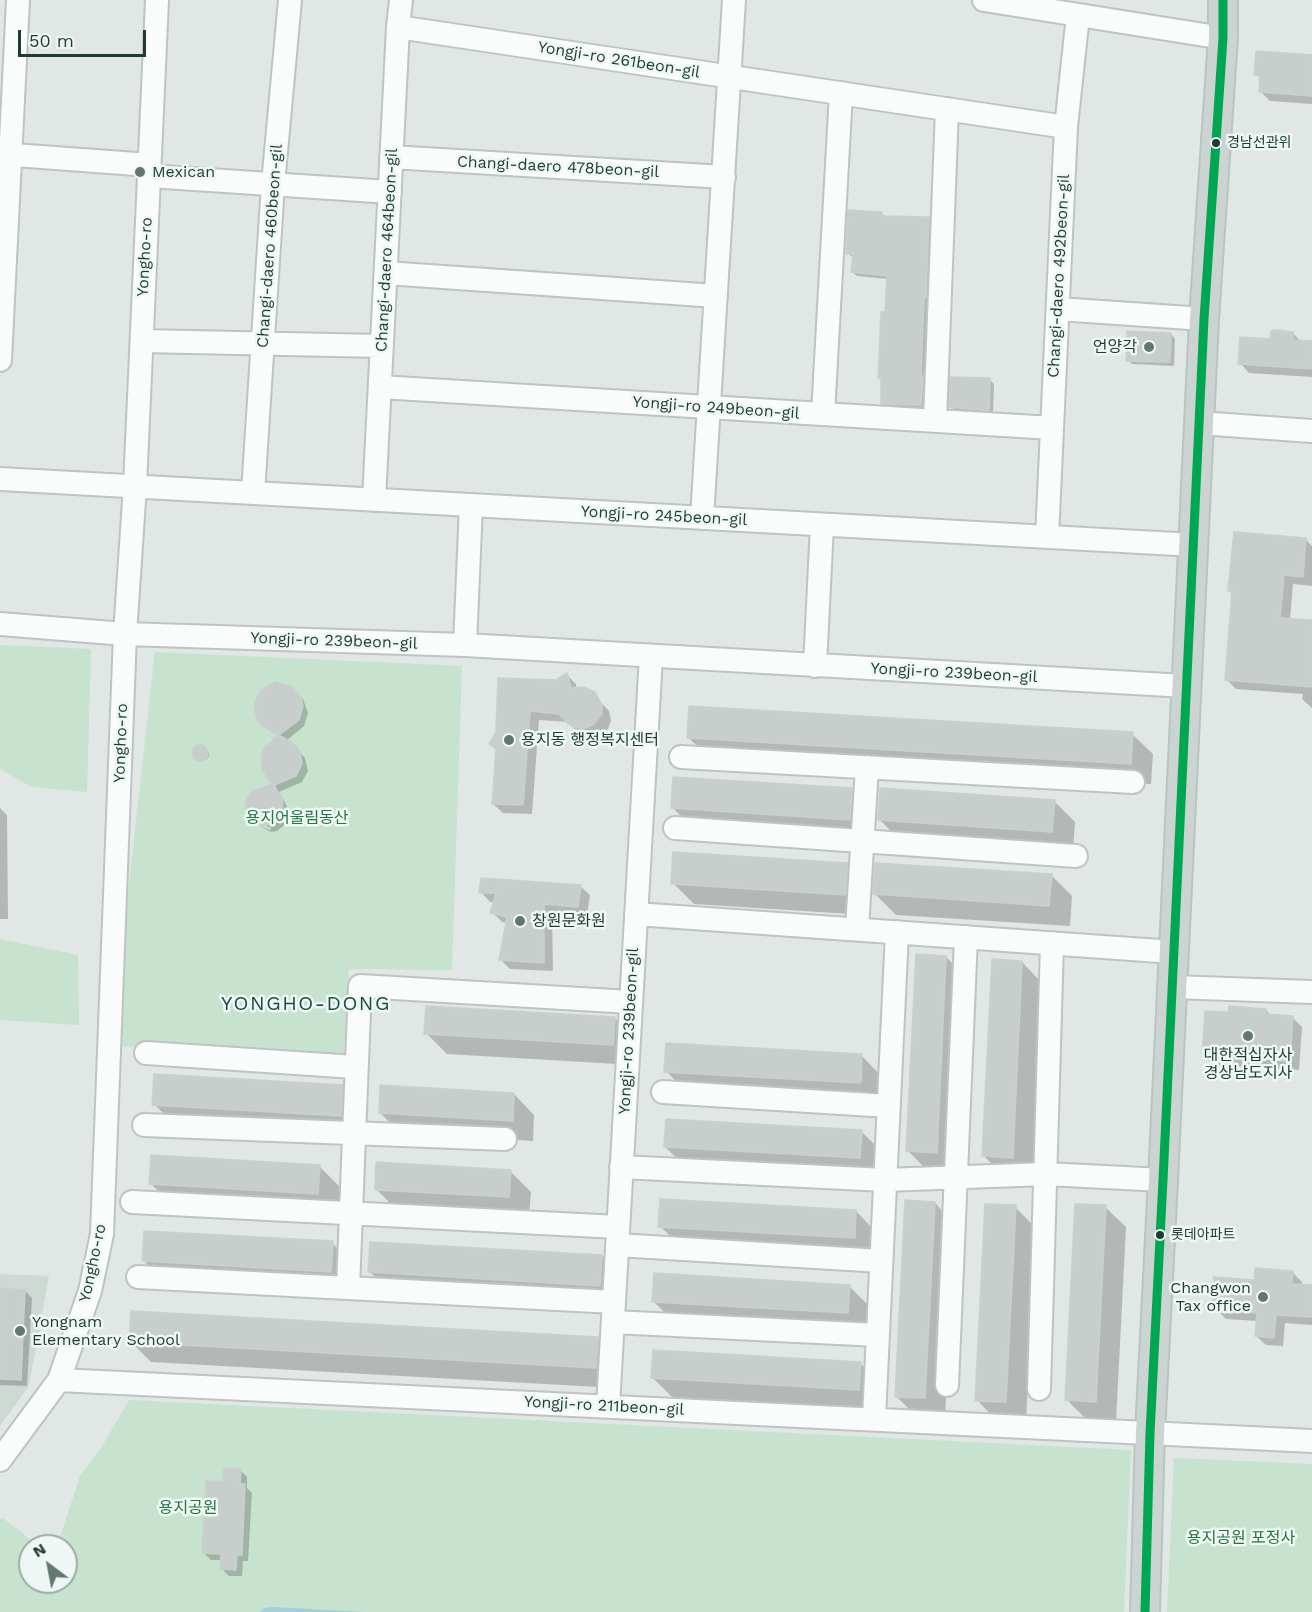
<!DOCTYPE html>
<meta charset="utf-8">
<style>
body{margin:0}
#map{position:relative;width:1312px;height:1612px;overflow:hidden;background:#e0e7e4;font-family:"Work Sans",sans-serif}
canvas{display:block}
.north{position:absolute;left:18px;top:1534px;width:60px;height:60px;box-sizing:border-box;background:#eef7f3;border:2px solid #9baca7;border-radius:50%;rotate:328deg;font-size:16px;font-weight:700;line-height:24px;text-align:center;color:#1e3b34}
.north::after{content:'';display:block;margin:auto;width:21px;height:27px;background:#627772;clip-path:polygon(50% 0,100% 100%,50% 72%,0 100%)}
.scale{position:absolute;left:18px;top:30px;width:128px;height:27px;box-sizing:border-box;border:3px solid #1e3b34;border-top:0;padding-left:8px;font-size:18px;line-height:21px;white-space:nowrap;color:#1e3b34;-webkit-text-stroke:4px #eef7f3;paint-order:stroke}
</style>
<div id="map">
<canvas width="1312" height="1612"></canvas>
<div class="north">N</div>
<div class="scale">50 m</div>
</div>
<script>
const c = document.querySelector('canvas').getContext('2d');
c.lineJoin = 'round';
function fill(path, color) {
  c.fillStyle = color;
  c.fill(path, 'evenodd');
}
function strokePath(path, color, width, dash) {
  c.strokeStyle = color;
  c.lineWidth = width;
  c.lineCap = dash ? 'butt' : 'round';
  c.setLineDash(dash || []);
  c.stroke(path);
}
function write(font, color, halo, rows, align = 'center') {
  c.font = font + ' "Work Sans","Noto Sans KR",sans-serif';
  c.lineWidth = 5;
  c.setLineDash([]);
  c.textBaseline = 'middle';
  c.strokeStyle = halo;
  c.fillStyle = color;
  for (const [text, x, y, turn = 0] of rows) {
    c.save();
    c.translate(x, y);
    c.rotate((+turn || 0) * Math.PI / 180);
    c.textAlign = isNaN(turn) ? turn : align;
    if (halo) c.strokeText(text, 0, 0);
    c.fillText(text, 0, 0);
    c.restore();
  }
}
fill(new Path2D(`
 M0,1274l49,2 -20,110 -29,40z`), '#ced9d4');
fill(new Path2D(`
 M0,645l91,4 -4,143 -56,-5 -31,-18z
 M155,652l307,14 -10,304 -103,-1 -5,86 -233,-9z
 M0,939l78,16 1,70 -79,-5z
 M129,1400l1002,50 -7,162h-1124v-92l3,-2 36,28h-9v36h36v-36h-9l23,-70 21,-28z
 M1174,1458l138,6v148h-145z`), '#c8e2d0');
fill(new Path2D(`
 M274,1607l90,5h-104l4,-4z`), '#9ed0d9');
fill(new Path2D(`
 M1312,57v47l-42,-3 -9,-9 1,-12 -6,-6z
 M881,213l5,4 43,1 4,4 -3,79h-2l-3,107h-38l-5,-5 1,-23 -3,-2 8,-99 -31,-3 -5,-4 2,-14 -7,-5z
 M1293,333l8,9 11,1v34l-63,-4 -9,-10 31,-23z
 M1171,334l4,5 -1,27 -42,-2 -4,-4z
 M990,380l4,4 -1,30 -38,-3 -4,-5z
 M1306,540l6,6v40l-19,-2 -3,36 22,2v86l-10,-9 1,-5 -67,-5 -9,-9 7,-86 -4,-4z
 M567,675l9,9 1,6 13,1 19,20 2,9 -3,9 -13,8h-8l-9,-4 -10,-11 -29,-2 -7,94 -29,-1 -10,-9 4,-54 -6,-7 65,-62z
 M296,692l7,7 5,14 -4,13 -18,15 8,5 11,12 3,13 -6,11 -23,10 11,20 -3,11 -10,8 -6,1 -13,-7 12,5 1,-2 -18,-8 21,-35 5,-49 -8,-4 -12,-13z
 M1132,734l21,20 -2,30 -442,-26 -21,-21z
 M195 754a7 7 0 1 1 14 0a7 7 0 1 1-14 0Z
 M852,790l20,20 -2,30 -177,-11 -20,-21z
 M1054,801l21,21 -2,30 -173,-12 -20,-20z
 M0,808l7,7 1,104h-8z
 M847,865l21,20 -2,30 -172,-11 -21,-21z
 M1051,875l21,21 -2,30 -174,-11 -21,-21z
 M580,886l10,9 -3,20 -35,-2 1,58 -43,-2 -9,-9 6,-37 -5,-1 -10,-10 3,-10h-5l-9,-10z
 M946,957l21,21 -10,195 -29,-2 -20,-20z
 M1022,962l20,21 -9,195 -29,-2 -20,-20z
 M1266,1010l5,6 21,1 10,10 -3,43 -86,-5 -9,-9 26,-42z
 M615,1018l20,21 -1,26 -187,-11 -21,-21z
 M862,1056l20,21 -1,26 -194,-11 -21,-21z
 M342,1086l21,21 -2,29 -186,-11 -21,-21z
 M514,1094l20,21 -1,26 -132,-8 -21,-20z
 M861,1131l21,21 -2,26 -194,-11 -21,-20z
 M319,1166l21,21 -2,27 -166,-10 -21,-20z
 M510,1171l21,21 -2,25 -132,-7 -21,-21z
 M935,1203l20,21 -10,194 -28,-1 -21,-21z
 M1015,1207l21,21 -10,194 -29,-1 -20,-21z
 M1105,1207l21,20 -10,195 -29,-2 -20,-20z
 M856,1211l20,21 -1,26 -194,-11 -21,-21z
 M332,1243l21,20 -2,29 -186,-10 -21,-21z
 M602,1256l20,21 -1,29 -231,-14 -20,-20z
 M1292,1272l10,10 -1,4 11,1v38l-27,-2 -2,23 -17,-1 -10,-9 2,-15 -32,-2 -10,-10 39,-28z
 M849,1286l21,21 -2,26 -194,-11 -21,-21z
 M0,1290l25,1 7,7 -5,88 -27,-1z
 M597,1338l21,21 -2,29 -465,-26 -21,-21z
 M860,1363l21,21 -2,26 -205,-11 -21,-21z
 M240,1470l7,7v11l5,5 -4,68h-5l-1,15h-13l-7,-7v-9h-11l-7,-7 21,-69z`), '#0003');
const building = new Path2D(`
 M1256,51l56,4v41l-53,-4 1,-17h-6z
 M848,210l34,2v4l47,1 -3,81h-2l-3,78h2l-2,29 -40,-1v-26h-3l3,-66h4l2,-36 -36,-4 2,-18h-7z
 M1276,330l17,2v8l19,1v28l-74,-5 2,-27 30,2 1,-8z
 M1127,331l44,2 -1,29 -44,-1z
 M950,377l40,1 -1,33 -40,-4z
 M1234,532l72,6 -3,39 -19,-2 -4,43 32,2v67l-87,-7 7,-89h-4z
 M567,673l4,15 12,-1 12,5 7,13v9l-8,10 -8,4h-10l-9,-5 -8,-9 -29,-3 -7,94 -31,-1 4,-55 -7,-5 7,-12 2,-54 58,2z
 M275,682l16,4 10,12 2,8 -4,14 -20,15 16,10 5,6 2,13 -6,12 -22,9 8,14 1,12 -7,11 -13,4 -12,-5 -4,-5 -2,-13 6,-11 21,-8 -10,-15 -1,-13 3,-7 14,-14 -15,-9 -6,-6 -3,-16 7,-14z
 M689,706l444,26 -2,32 -444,-26z
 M192 753a8 8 0 1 1 16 0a8 8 0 1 1-16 0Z
 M673,777l179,11 -2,32 -179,-12z
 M880,788l175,12 -3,32 -174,-12z
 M673,852l175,11 -2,32 -175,-11z
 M875,863l177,11 -3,32 -176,-12z
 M481,878l100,7 -3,22 -34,-3v59l-45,-3 8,-43 -17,-4 6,-20h-17z
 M916,954l30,2 -9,197 -31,-2z
 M992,959l30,2 -9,197 -31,-2z
 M426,1006l189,11 -2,28 -189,-11z
 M1229,1006l37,3v5l27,2 -3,45 -88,-5 3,-45 23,1z
 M666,1043l196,11 -1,29 -197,-11z
 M154,1074l189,11 -2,31 -189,-11z
 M380,1085l134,8 -1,28 -134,-8z
 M666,1119l196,11 -2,28 -196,-11z
 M151,1155l169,10 -2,29 -169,-10z
 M376,1162l135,8 -2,27 -134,-7z
 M660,1199l196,11 -1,28 -197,-11z
 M905,1200l30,2 -10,196 -30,-1z
 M985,1204l31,1 -10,197 -31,-1z
 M1075,1204l31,1 -10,197 -31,-2z
 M144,1231l189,10 -2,31 -189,-11z
 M370,1242l232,13 -2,31 -232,-14z
 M1255,1268l38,3 -1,13 20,1v32l-36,-2 -2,23 -19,-2 2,-23 -42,-3 -4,-7 6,-12 -4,-14 41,3z
 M654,1273l196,12 -2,28 -196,-11z
 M0,1288l25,2 -4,90 -21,-1z
 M131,1311l467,26 -2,31 -467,-26z
 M653,1350l208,12 -2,28 -208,-12z
 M224,1468l17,1 -1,15h5l-3,71h-5l-1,15 -16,-1 1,-15 -19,-1 4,-72 17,1z`);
fill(building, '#c8cecc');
strokePath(building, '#c9d0cd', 1.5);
const minor = new Path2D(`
 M984,0l239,38
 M398,27l668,100
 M0,154l150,11
 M391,157l333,20
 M149,176l241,16
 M386,273l330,23
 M1058,309l146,10
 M142,341l240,5
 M0,360l18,-360
 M380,387l672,41
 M823,414l18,-321
 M935,421l12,-312
 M1199,423l113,8
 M0,479l1194,66
 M253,493l20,-309 17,-184
 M374,500l24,-473 3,-27
 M702,518l32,-518
 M1047,537l19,-410 12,-112
 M0,624l125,10 340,11 721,41
 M465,645l6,-140
 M815,666l7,-141
 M681,757l452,25
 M675,828l401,28
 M636,914l538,38
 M857,929l10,-162
 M1173,987l139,5
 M146,1053l209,14
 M663,1092l226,14
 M144,1125l361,14
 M621,1167l264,13 161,-6 117,6
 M132,1202l486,25
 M617,1245l264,16
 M138,1277l476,25
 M348,1288l12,-302 271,16
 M613,1322l265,13
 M59,1380l1253,61
 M947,1385l19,-448
 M1039,1389l13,-446
 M608,1406l43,-750
 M874,1418l23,-486
 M0,1460l59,-80 31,-89 12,-57 23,-600 10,-148 22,-486`);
const major = new Path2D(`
 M1145,1612l5,-179 13,-253 41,-861 19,-281v-38`);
strokePath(minor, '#bdc4c1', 26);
strokePath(major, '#bac4c1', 32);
strokePath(minor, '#fafbfb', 22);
strokePath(major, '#ccd4d2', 28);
strokePath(new Path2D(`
 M1145,1612l5,-179 13,-253 41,-861 19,-281v-38`), '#00a651', 9);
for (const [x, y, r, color] of [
 [1216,143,5,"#1e3b34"],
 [140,172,6,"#627772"],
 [1149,347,6,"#627772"],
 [509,740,6,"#627772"],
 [520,921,6,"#627772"],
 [1248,1036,6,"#627772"],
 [1160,1235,5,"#1e3b34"],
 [1263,1297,6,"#627772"],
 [20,1331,6,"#627772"]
]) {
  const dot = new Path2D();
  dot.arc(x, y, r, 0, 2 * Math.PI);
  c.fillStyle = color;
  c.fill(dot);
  strokePath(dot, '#eef7f3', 2);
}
write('14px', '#1e3b34', '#eef7f3', [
 ["경남선관위",1227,143],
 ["롯데아파트",1171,1235]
], 'left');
write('16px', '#1e3b34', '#eef7f3', [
 ["Yongji-ro 261beon-gil",619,60,9],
 ["Changi-daero 478beon-gil",558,167,3],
 ["Changi-daero 460beon-gil",270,246,-86],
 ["Changi-daero 464beon-gil",387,250,-87],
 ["Yongho-ro",145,257,-87],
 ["Changi-daero 492beon-gil",1059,276,-87],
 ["Yongji-ro 249beon-gil",716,408,4],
 ["Yongji-ro 245beon-gil",664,516,3],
 ["Yongji-ro 239beon-gil",334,641,2],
 ["Yongji-ro 239beon-gil",954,673,3],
 ["Yongho-ro",121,743,-88],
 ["Yongji-ro 239beon-gil",629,1031,-87],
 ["Yongho-ro",93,1263,-78],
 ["Yongji-ro 211beon-gil",604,1406,3]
]);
write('16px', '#1e3b34', '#eef7f3', [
 ["Mexican",152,172],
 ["언양각",1137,347,"right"],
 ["용지동 행정복지센터",521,740],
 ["창원문화원",532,921],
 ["대한적십자사",1248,1055,"center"],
 ["경상남도지사",1248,1073,"center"],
 ["Changwon",1251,1288,"right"],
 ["Tax office",1251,1306,"right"],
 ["Yongnam",32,1322],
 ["Elementary School",32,1340]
], 'left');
write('16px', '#267445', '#eef7f3', [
 ["용지어울림동산",297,818],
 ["용지공원",188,1508],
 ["용지공원 포정사",1241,1538]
]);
c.letterSpacing = '1.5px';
write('20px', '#194e42', '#eef7f3', [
 ["YONGHO-DONG",306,1004]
]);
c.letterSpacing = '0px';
</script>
